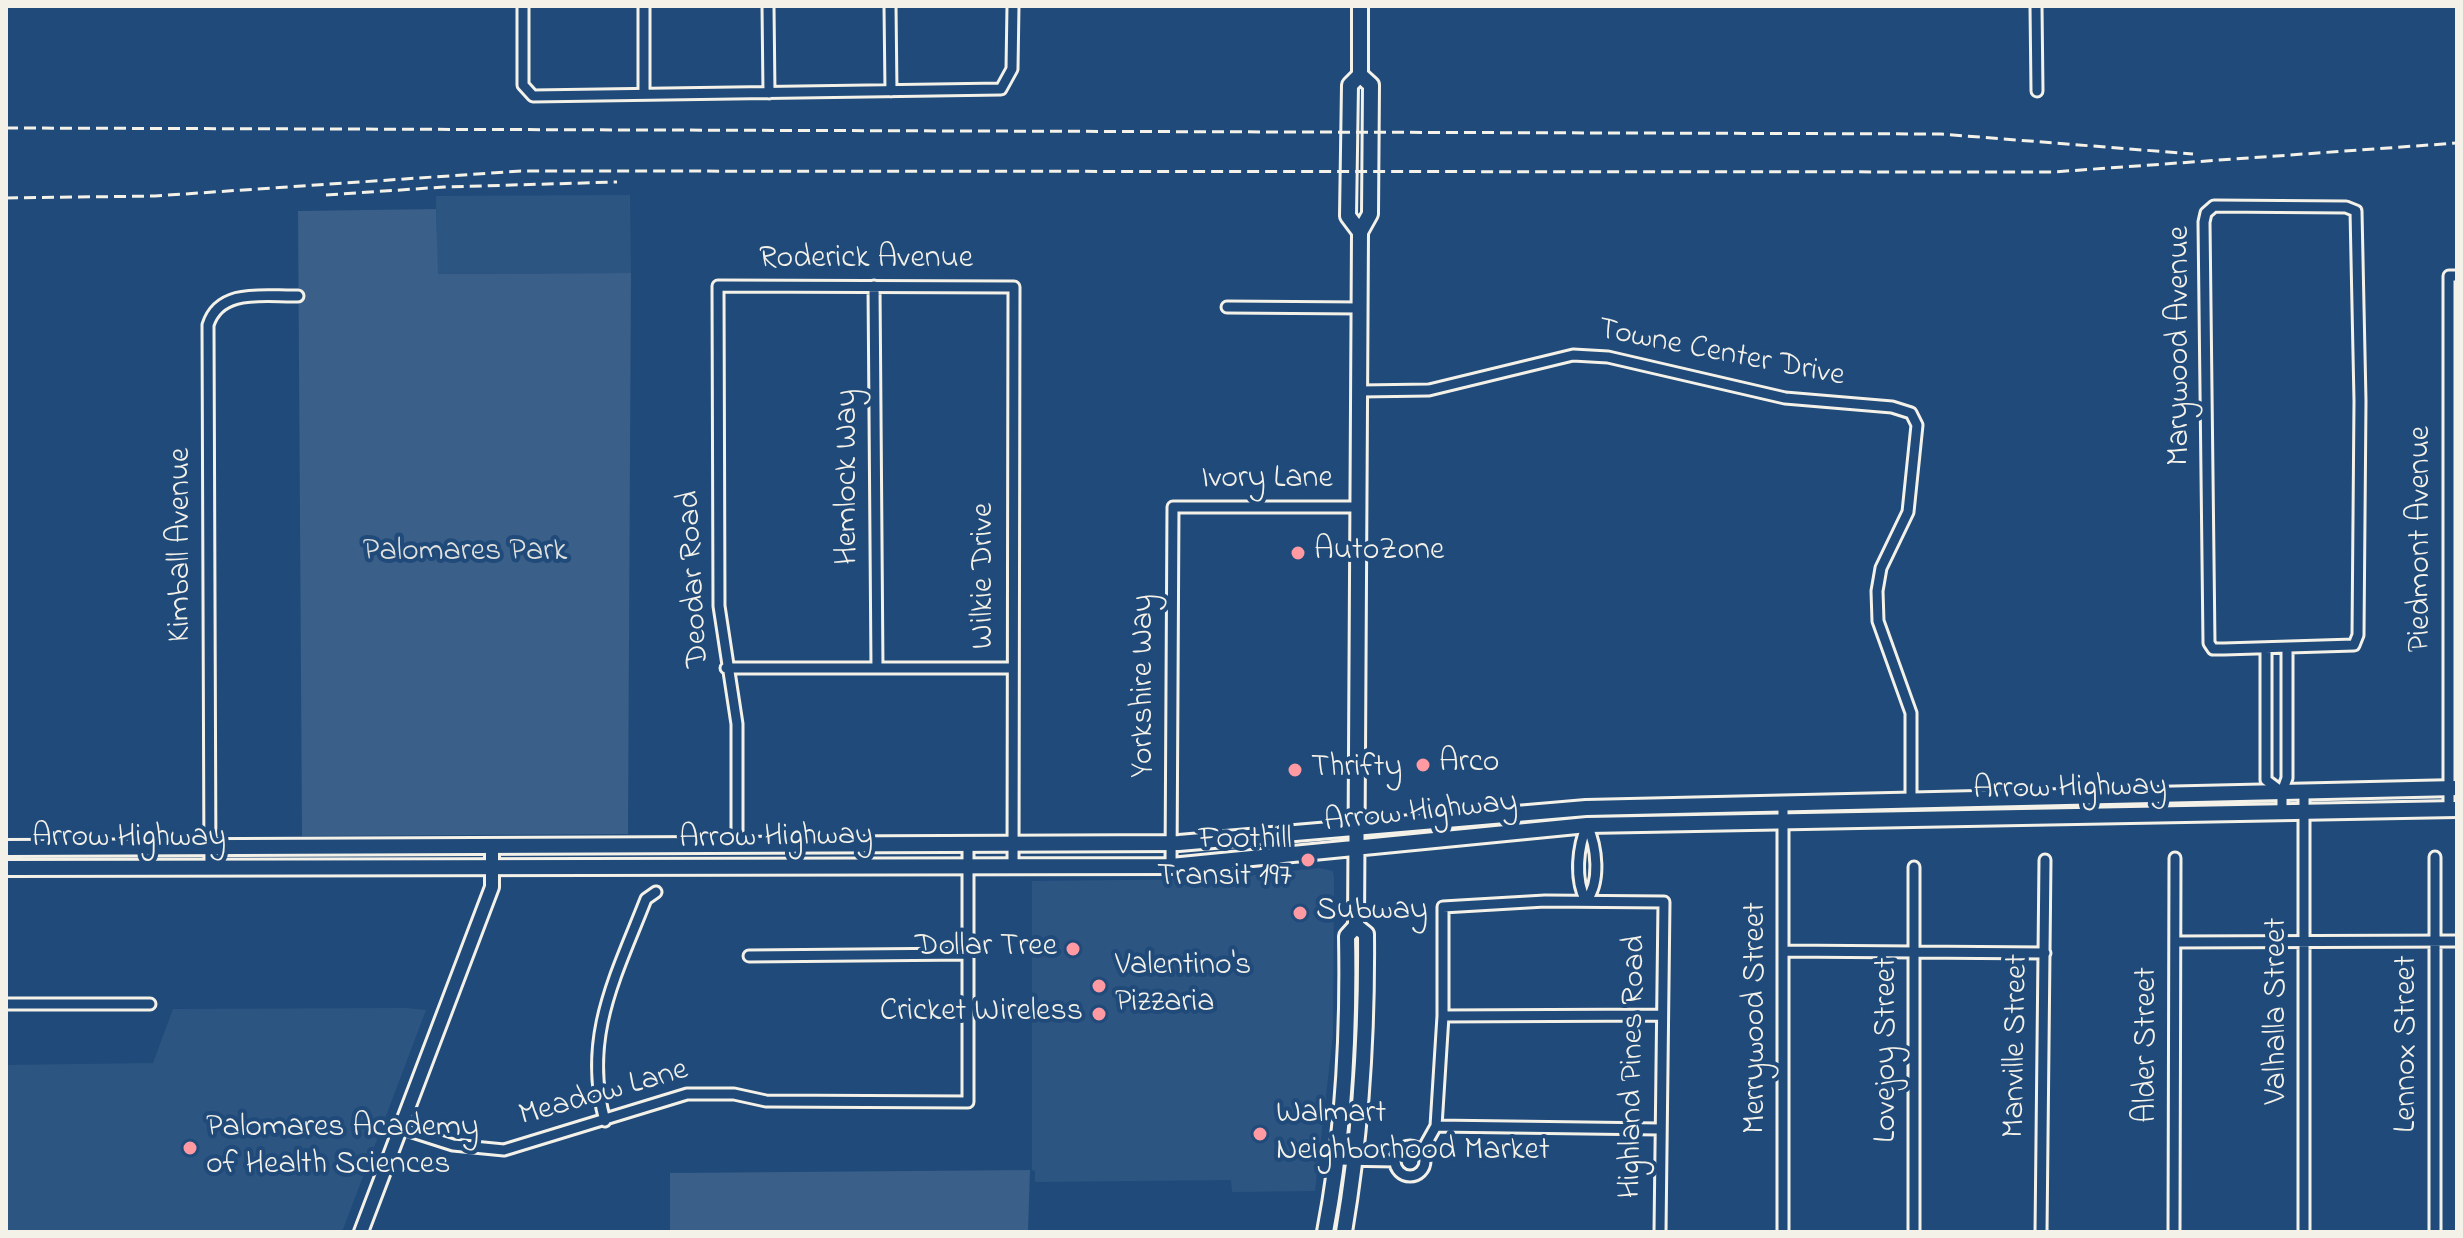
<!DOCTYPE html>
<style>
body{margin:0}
#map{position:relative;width:2463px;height:1238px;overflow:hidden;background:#1f4a7a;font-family:"Indie Flower",sans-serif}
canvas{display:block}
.frame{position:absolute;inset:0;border:8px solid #f4f1e8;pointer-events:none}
</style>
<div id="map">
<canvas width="2463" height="1238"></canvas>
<div class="frame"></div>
</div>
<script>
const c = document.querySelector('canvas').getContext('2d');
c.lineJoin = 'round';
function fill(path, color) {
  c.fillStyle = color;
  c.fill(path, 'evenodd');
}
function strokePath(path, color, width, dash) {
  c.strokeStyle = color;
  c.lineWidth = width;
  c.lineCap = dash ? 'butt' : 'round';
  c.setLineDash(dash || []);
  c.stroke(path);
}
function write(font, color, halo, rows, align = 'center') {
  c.font = font + ' "Indie Flower",sans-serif';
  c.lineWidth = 8;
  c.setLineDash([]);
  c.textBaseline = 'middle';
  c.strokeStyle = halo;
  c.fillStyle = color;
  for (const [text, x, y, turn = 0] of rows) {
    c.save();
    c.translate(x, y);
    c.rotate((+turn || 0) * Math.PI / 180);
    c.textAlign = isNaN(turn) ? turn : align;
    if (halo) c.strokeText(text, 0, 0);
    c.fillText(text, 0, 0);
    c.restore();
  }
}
fill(new Path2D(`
 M630,195l1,78 -194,1 -1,-78z
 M1319,868l14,3 1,7 -1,157 -18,156 -83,1 -1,-12 -196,2v-11l-3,-1v-289l186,-2z
 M406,1008l20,2 -84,222h-336v-167l147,-2 20,-54z`), '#2d5581');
fill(new Path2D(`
 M436,209l2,65 193,-1 -3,561 -326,2 -4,-625z
 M1030,1170l-2,62h-358v-59z`), '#3a5f88');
const minor = new Path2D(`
 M523,6v79l10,11 468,-7 11,-20 1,-63
 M768,6l1,87
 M890,6l1,85
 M2036,6l1,85
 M644,93v-87
 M2214,206l132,1 10,4 4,190 -2,234 -4,10 -130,4h-11l-4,-6 -5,-421 2,-9z
 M874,286l3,382
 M1227,307l133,1
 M1361,391l68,-1 144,-35 35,2 177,41 107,9 19,6 6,12 -9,87 -27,56 -4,23 1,30 33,92v89
 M2266,649v131l16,12
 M726,668h286
 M2304,791v441
 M2449,809v-533h8
 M2282,814v-22l5,-14v-129
 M1587,825c10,22 14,57 -1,76 -12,-22 -8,-55 1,-76z
 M737,845v-121l-18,-118 -1,-320 296,1 -1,578
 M1171,866l2,-359h187
 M210,868l-2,-543c12,-38 58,-28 90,-29
 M2175,942l282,-1
 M1784,951l261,2
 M749,956l219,-2
 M6,1004h144
 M1443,1016l217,-1
 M605,1121c-23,-84 11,-145 41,-222l10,-7
 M1436,1126l7,-110v-109l102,-6 119,1 -4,330
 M400,1128l53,17 51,5 183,-56h47l32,7 202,1v-259
 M1395 1161a15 15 0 1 1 30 0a15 15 0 1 1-30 0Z
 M1422,1151l14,-25 223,3
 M1338,1160l57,1
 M1783,1232v-429
 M1914,1232v-365
 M2041,1232l4,-372
 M2174,1232l1,-374
 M2435,1232v-375`);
const secondary = new Path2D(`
 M361,1232l131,-345v-41`);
const primary = new Path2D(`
 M1360,6v69l-10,10 -2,131 12,16
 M6,848l1173,-5 407,-35 871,-20
 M6,868l1165,-2 416,-41 870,-16
 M1325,1232c19,-99 24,-195 22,-296l9,-10 4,-694 10,-18 1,-129 -11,-10
 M1344,1232c17,-100 23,-196 22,-298l-10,-8`);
strokePath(minor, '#f4f1e8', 15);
strokePath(secondary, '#f4f1e8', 18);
strokePath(primary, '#f4f1e8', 20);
strokePath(minor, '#1f4a7a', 9);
strokePath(secondary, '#1f4a7a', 12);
strokePath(primary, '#1f4a7a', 14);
strokePath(new Path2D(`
 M6,128l1935,6 252,20
 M326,195l118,-8 173,-5
 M6,198l149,-2 366,-25 1532,1 404,-29`), '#f4f1e8', 3, [12, 6]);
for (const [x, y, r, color] of [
 [1298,553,8,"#ff9aa2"],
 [1423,765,8,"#ff9aa2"],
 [1295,770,8,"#ff9aa2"],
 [1308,860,8,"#ff9aa2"],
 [1300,913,8,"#ff9aa2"],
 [1073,949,8,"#ff9aa2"],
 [1099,986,8,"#ff9aa2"],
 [1099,1014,8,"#ff9aa2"],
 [1260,1134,8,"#ff9aa2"],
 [190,1148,8,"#ff9aa2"]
]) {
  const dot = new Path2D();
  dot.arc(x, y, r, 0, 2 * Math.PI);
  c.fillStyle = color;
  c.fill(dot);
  strokePath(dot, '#1f4a7a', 3);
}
write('32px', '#f4f1e8', '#1f4a7a', [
 ["Roderick Avenue",866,261],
 ["Marywood Avenue",2182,346,-90],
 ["Towne Center Drive",1721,355,11],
 ["Hemlock Way",850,477,-90],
 ["Ivory Lane",1267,481],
 ["Piedmont Avenue",2423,539,-90],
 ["Kimball Avenue",183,545,-90],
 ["Wilkie Drive",986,576,-90],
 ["Deodar Road",696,579,-93],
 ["Yorkshire Way",1146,686,-90],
 ["Arrow Highway",2070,790,-1],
 ["Arrow Highway",1421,814,-6],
 ["Arrow Highway",776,839,-1],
 ["Arrow Highway",129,840],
 ["Valhalla Street",2279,1011,-90],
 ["Merrywood Street",1758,1018,-90],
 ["Lennox Street",2409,1044,-90],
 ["Alder Street",2149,1045,-90],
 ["Manville Street",2018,1046,-89],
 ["Lovejoy Street",1889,1050,-90],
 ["Highland Pines Road",1635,1067,-89],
 ["Meadow Lane",604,1095,-16]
]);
write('32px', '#f4f1e8', '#1f4a7a', [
 ["AutoZone",1314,553],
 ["Arco",1439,765],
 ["Thrifty",1311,770],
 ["Foothill",1292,842,"right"],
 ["Transit 197",1292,879,"right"],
 ["Subway",1316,913],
 ["Dollar Tree",1057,949,"right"],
 ["Valentino's",1115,968],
 ["Pizzaria",1115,1005],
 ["Cricket Wireless",1083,1014,"right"],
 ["Walmart",1276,1116],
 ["Neighborhood Market",1276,1153],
 ["Palomares Academy",206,1130],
 ["of Health Sciences",206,1167]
], 'left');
write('32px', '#e1e2de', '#1f4a7a', [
 ["Palomares Park",465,554]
]);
</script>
